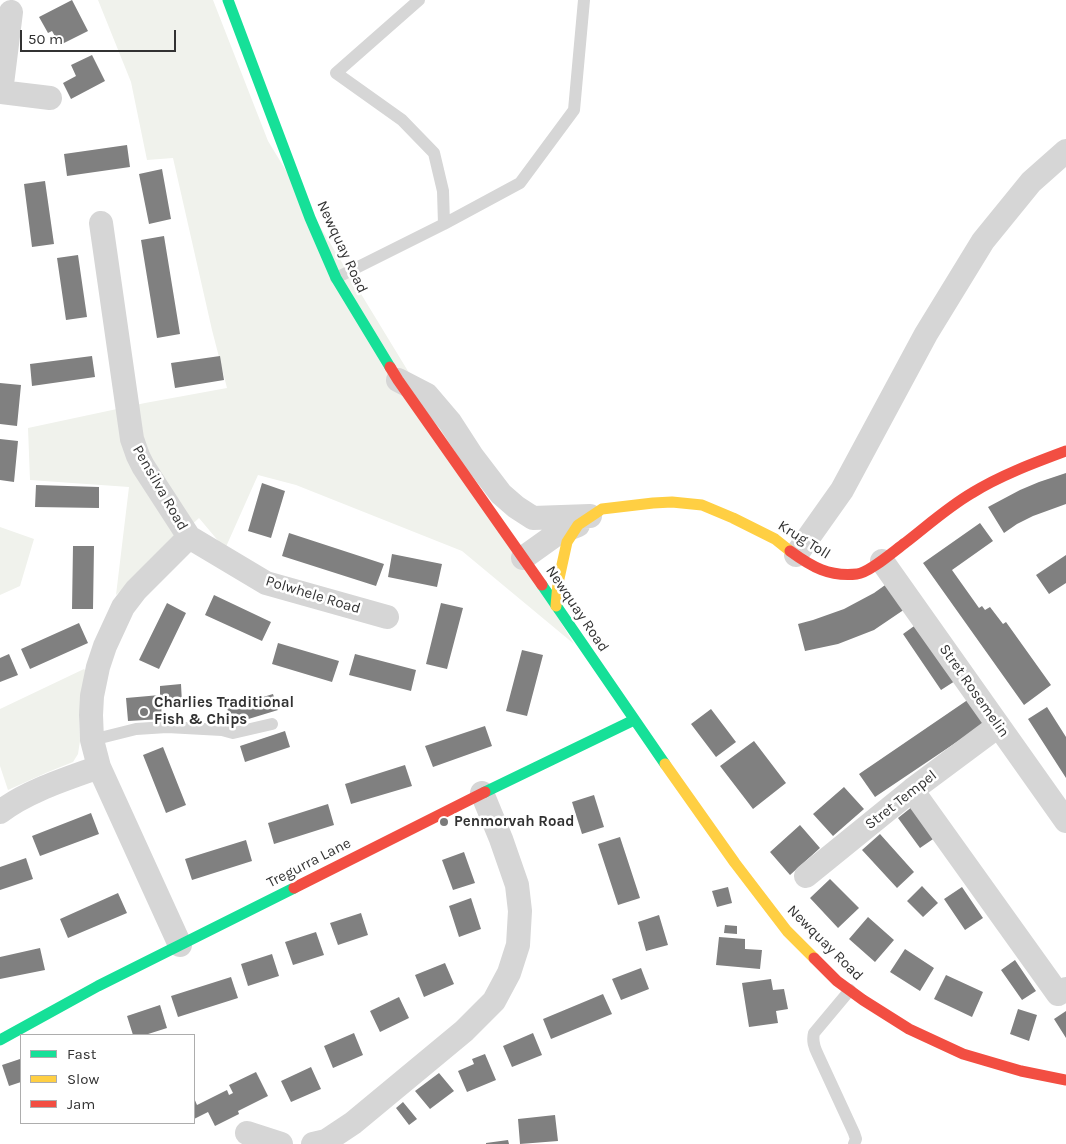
<!DOCTYPE html>
<style>
body{margin:0}
#map{position:relative;width:1066px;height:1144px;overflow:hidden;background:#fff;font-family:Karla,sans-serif}
canvas{display:block}
.legend{position:absolute;left:20px;top:1034px;width:175px;height:90px;box-sizing:border-box;background:#fff;border:1px solid #adadad;margin:0;padding:6px 9px;list-style:none;font-size:15px;color:#323232}
.legend li{display:flex;align-items:center;gap:10px;height:25px}
.legend b{width:25px;border:1px solid #adadad}
.scale{position:absolute;left:20px;top:30px;width:156px;height:22px;box-sizing:border-box;border:2px solid #323232;border-top:0;padding-left:6px;font-size:15px;line-height:18px;white-space:nowrap;color:#323232;-webkit-text-stroke:4px #fff;paint-order:stroke}
</style>
<div id="map">
<canvas width="1066" height="1144"></canvas>
<ul class="legend">
<li><b style="height:6px;background:#16e098"></b>Fast</li>
<li><b style="height:6px;background:#ffcf43"></b>Slow</li>
<li><b style="height:6px;background:#f24e42"></b>Jam</li>
</ul>
<div class="scale">50 m</div>
</div>
<script>
const g = document.querySelector('canvas').getContext('2d');
g.lineJoin = 'round';
function paint(path, color) {
  g.fillStyle = color;
  g.fill(path, 'evenodd');
}
function trace(path, color, width, dash) {
  g.strokeStyle = color;
  g.lineWidth = width;
  g.lineCap = dash ? 'butt' : 'round';
  g.setLineDash(dash || []);
  g.stroke(path);
}
function label(font, color, halo, rows, align = 'center') {
  g.font = font + ' Karla,sans-serif';
  g.lineWidth = 5;
  g.setLineDash([]);
  g.textBaseline = 'middle';
  g.strokeStyle = halo;
  g.fillStyle = color;
  for (const [text, x, y, turn = 0] of rows) {
    g.save();
    g.translate(x, y);
    g.rotate((+turn || 0) * Math.PI / 180);
    g.textAlign = isNaN(turn) ? turn : align;
    if (halo) g.strokeText(text, 0, 0);
    g.fillText(text, 0, 0);
    g.restore();
  }
}
paint(new Path2D(`
 M98,0H213L268,141L574,644L462,551L296,485L258,475L225,549L199,518L116,595L129,487L30,480L28,428L145,403L227,388L212,330L173,158L147,160L131,82Z
 M0,527L34,539L20,586L0,595Z
 M84,669L87,672L79,716L80,741L78,754L73,762L48,772L8,790L0,766V709Z`), '#f0f2ec');
paint(new Path2D(`
 M72,0L88,31L60,45L52,31L48,33L39,17Z
 M92,55L105,81L71,99L63,83L76,76L71,65Z
 M127,145L130,167L67,176L64,154Z
 M162,169L171,219L149,224L139,174Z
 M45,181L54,244L32,247L24,184Z
 M164,236L180,334L157,338L141,240Z
 M78,255L87,317L66,320L57,258Z
 M92,356L95,377L32,386L30,364Z
 M220,356L224,380L175,388L171,363Z
 M0,383L21,385L17,426L0,424Z
 M0,439L18,441L14,482L0,480Z
 M1066,473V504L1033,516L1017,524L1004,533L988,507L1020,490L1039,482Z
 M262,483L285,491L271,538L248,531Z
 M36,485L99,487V508L35,507Z
 M980,523L993,541L952,570L979,608L982,606L985,610L990,607L1003,624L1006,622L1051,685L1024,705L923,563Z
 M289,533L384,564L376,586L282,556Z
 M73,546H94L93,609H72Z
 M392,554L442,564L437,587L388,577Z
 M1066,555V583L1049,594L1036,575Z
 M888,583L905,609L874,630L838,644L805,651L798,624L813,620L844,609L874,593Z
 M214,595L271,622L262,641L205,615Z
 M167,603L186,613L159,669L139,660Z
 M441,603L463,608L447,669L426,664Z
 M79,623L88,643L30,669L21,649Z
 M917,624L955,681L941,690L903,634Z
 M278,643L339,661L332,682L272,664Z
 M522,650L543,655L527,716L506,711Z
 M9,654L18,675L0,682V658Z
 M355,654L416,670L411,691L349,675Z
 M181,684L182,703L161,704L162,719L128,721L126,698L160,695V686Z
 M273,694L278,710L232,724L227,708Z
 M969,699L985,723L875,797L859,774Z
 M1047,707L1066,737V778L1028,719Z
 M711,709L736,742L716,757L691,724Z
 M485,726L492,746L433,767L425,746Z
 M285,731L290,747L245,762L240,746Z
 M754,741L786,783L753,809L720,766Z
 M163,747L186,805L166,813L143,755Z
 M405,765L412,786L351,804L345,784Z
 M844,787L864,809L833,836L813,814Z
 M594,795L604,827L582,834L572,802Z
 M328,804L334,825L274,844L268,823Z
 M913,806L936,837L920,848L898,818Z
 M91,813L99,834L40,856L32,836Z
 M800,825L820,848L790,875L770,852Z
 M880,834L914,872L897,888L862,850Z
 M620,837L640,898L618,905L598,844Z
 M246,840L252,861L192,880L185,859Z
 M464,852L475,883L453,890L442,860Z
 M26,858L33,879L0,890V867Z
 M830,879L859,908L838,928L810,898Z
 M922,886L938,903L923,917L907,901Z
 M728,887L732,903L717,907L712,891Z
 M962,887L983,918L965,930L944,899Z
 M118,893L127,913L68,938L60,919Z
 M471,898L481,929L459,937L449,906Z
 M361,913L368,935L338,945L330,923Z
 M659,915L668,945L646,951L638,922Z
 M868,917L894,940L875,962L849,939Z
 M725,925L737,926V934L724,933Z
 M316,932L324,955L293,965L285,942Z
 M719,937L745,939V949L762,950L760,969L716,965Z
 M40,948L45,970L0,979V957Z
 M905,949L934,968L920,991L890,972Z
 M272,954L279,976L248,986L241,964Z
 M1015,960L1036,991L1022,1000L1001,970Z
 M445,963L454,984L424,997L415,975Z
 M641,968L649,989L621,1000L612,979Z
 M946,975L983,992L972,1017L934,999Z
 M231,977L238,998L178,1017L171,996Z
 M771,979L773,990L784,989L788,1009L776,1011L778,1023L749,1027L742,983Z
 M603,994L612,1014L551,1039L543,1019Z
 M399,997L409,1018L380,1032L370,1011Z
 M160,1005L167,1028L145,1035H133L127,1016Z
 M1018,1009L1037,1015L1029,1041L1010,1034Z
 M1066,1011V1038L1054,1019Z
 M354,1033L363,1055L333,1068L324,1046Z
 M533,1033L542,1055L512,1067L503,1046Z
 M485,1054L496,1080L467,1092L458,1071L474,1064L472,1059Z
 M20,1059H21V1082L9,1086L2,1065Z
 M311,1067L321,1089L291,1102L281,1081Z
 M256,1072L268,1096L238,1111L239,1114L215,1126L208,1112L194,1119V1098L197,1105L227,1090L229,1095L233,1093L229,1085Z
 M439,1073L454,1091L430,1109L415,1091Z
 M403,1102L417,1119L409,1125L396,1108Z
 M555,1115L558,1141L520,1144L518,1119Z
 M508,1140L509,1144H486V1143Z`), '#808080');
trace(new Path2D(`
 M419,0L336,73L402,120L434,153L443,191L444,224
 M336,278L444,224L520,183L574,110L584,0
 M92,740L136,729L167,727L222,730L233,733L272,724
 M850,990L814,1033C812,1041 814,1047 818,1055L854,1133L856,1139L854,1144`), '#d6d6d6', 12);
trace(new Path2D(`
 M0,92L50,98
 M1,92L11,12
 M101,223L132,439L138,456L143,466L189,537L266,583L387,617
 M398,380L427,395L450,422L472,456L501,494L516,507L533,518L590,516
 M796,555L842,490L926,334L983,241L1031,182L1066,151
 M523,558L558,533L578,525
 M882,561L1066,821
 M912,790L1058,994L1066,989
 M0,812C27,791 66,779 99,767
 M806,876L912,790L998,726
 M180,945L99,767L92,740L91,715L92,696L98,667L105,646L123,607L136,590L189,537
 M247,1133L281,1144
 M313,1144L326,1141L353,1123L464,1031L494,1001L509,973L518,945L520,911L517,885L501,839L482,793`), '#d6d6d6', 24);
trace(new Path2D(`
 M228,0L310,218L336,278L390,367
 M542,585L665,764
 M485,792L634,720
 M0,1040L98,986L294,888`), '#16e098', 11);
trace(new Path2D(`
 M556,606L558,583L567,542L578,525L602,509L653,503L672,502L702,505L733,518L775,539L790,551
 M665,764L735,863L787,931L814,958`), '#ffcf43', 11);
trace(new Path2D(`
 M390,367L398,380L542,585
 M790,551C812,567 829,577 857,574C869,573 894,551 905,543C927,526 948,507 972,493C1001,475 1034,463 1066,451
 M294,888L485,792
 M814,958L837,981L863,1000L909,1029L963,1054L1021,1071L1066,1080`), '#f24e42', 11);
for (const [x, y, r, color] of [
 [144,712,5,"#7a7a7a"],
 [444,822,5,"#7a7a7a"]
]) {
  const dot = new Path2D();
  dot.arc(x, y, r, 0, 2 * Math.PI);
  g.fillStyle = color;
  g.fill(dot);
  trace(dot, '#fff', 2);
}
label('15px', '#323232', '#fff', [
 ["Newquay Road",342,247,65],
 ["Pensilva Road",160,488,60],
 ["Krug Toll",804,540,32],
 ["Polwhele Road",313,595,17],
 ["Newquay Road",577,609,56],
 ["Stret Rosemelin",974,691,55],
 ["Stret Tempel",901,800,-38],
 ["Tregurra Lane",309,863,-27],
 ["Newquay Road",825,943,45]
]);
label('bold 15px', '#323232', '#fff', [
 ["Charlies Traditional",154,703],
 ["Fish & Chips",154,720],
 ["Penmorvah Road",454,822]
], 'left');
</script>
